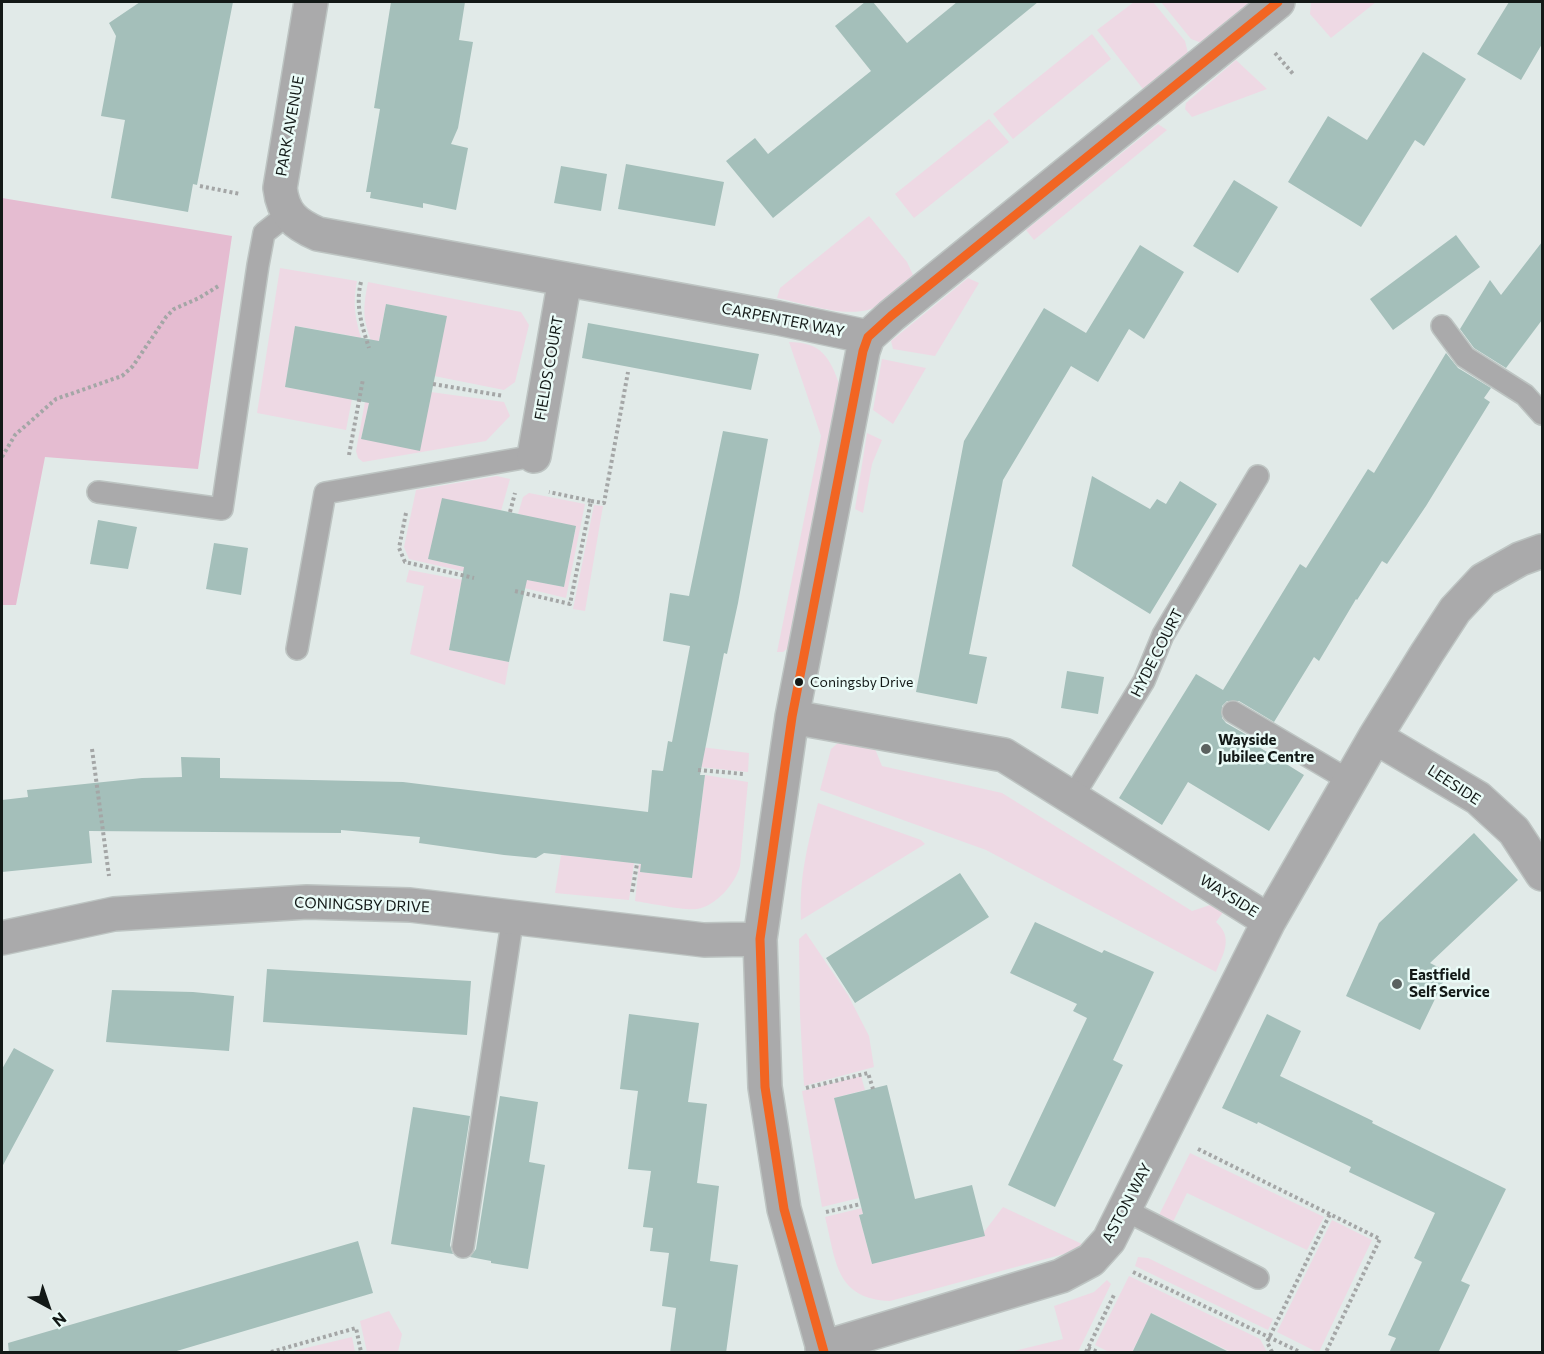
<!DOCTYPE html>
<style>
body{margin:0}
#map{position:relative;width:1544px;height:1354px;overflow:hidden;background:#e1eae8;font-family:Commissioner,sans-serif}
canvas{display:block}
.frame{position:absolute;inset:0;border:3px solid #131917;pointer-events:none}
.north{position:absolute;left:18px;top:1276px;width:60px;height:60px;-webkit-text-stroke:4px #eafbf7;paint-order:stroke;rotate:140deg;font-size:16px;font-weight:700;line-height:24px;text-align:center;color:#131917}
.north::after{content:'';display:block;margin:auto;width:21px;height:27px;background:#131917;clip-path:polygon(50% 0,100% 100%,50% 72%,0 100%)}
</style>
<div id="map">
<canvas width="1544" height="1354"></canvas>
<div class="frame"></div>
<div class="north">N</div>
</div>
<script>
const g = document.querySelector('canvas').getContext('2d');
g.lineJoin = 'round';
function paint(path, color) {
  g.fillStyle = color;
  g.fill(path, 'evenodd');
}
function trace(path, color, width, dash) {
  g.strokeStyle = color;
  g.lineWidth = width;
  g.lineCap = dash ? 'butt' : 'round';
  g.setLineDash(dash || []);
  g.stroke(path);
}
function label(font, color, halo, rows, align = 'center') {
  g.font = font + ' Commissioner,sans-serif';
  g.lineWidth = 5;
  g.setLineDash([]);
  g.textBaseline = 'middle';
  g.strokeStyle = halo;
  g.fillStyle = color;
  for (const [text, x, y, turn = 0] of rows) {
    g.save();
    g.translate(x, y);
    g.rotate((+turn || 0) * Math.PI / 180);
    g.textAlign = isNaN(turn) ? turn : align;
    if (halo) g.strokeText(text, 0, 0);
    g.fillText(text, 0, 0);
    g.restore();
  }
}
paint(new Path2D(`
 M1134,2H1153L1185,41L1188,53L1143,89L1097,30Z
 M1161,2H1252L1202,43L1191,39Z
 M1311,2H1376L1331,38L1310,14Z
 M1092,34L1111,59L1013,139L993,114Z
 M1236,60L1267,89L1192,117L1185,109L1186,103Z
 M989,119L1009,142L914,218L895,194Z
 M1158,124L1167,130L1034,240L1026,230Z
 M869,216L907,262L913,275C902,285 890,298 877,306C853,321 803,303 777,298L780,288Z
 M280,268L357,281C352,308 356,322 364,347L358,337L296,326L285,387L345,398L356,378L346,430L257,413Z
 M968,278L979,283L935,356L893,349L891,341Z
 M368,282L521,312L529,325L515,382L504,390L434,376L446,316L386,304L377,350L374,349C363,319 362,313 368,282Z
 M789,342C822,342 830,358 840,386L789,647L783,652H777L821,436Z
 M882,359L926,368L893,424L873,410Z
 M369,380L374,381L361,439L431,392L504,402L510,416L486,441L363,462L358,458L356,451Z
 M867,433L882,440L872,464L863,513L855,509Z
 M497,476L510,479L501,511L428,559L476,570L475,574L409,559L404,547L416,490Z
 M529,493L585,504L566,598L516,586L518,578L564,587L576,527L518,514L523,497Z
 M594,505L603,506L585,611L573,609Z
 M409,570L473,582L460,587L449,650L509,662L505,685L410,654L424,586L406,582Z
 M838,743L875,749L882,766L1002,793L1192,911L1213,904L1224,911L1216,922C1234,938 1223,954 1216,972L986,850L820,790L831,749Z
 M701,747L749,753L748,772L699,767Z
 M705,775L748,782L740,866C735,884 716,906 697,909C686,911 648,903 635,901L639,864H641V872L692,878Z
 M818,803L921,840L925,844L801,920C799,876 808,844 818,803Z
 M561,855L634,863L629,900L555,893Z
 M806,933L848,995L869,1036L874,1067L804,1086L800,1015L799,939Z
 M861,1076L865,1090L834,1098L859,1198L822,1207L802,1091Z
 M1190,1153L1324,1217L1307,1250L1187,1193L1171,1226L1164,1222L1159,1215Z
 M1003,1207L1082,1244L1075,1251L890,1301C835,1299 836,1260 825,1217L862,1208L863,1214L859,1215L872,1264L984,1236V1232Z
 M1332,1220L1372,1240L1319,1352H1317L1277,1332Z
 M1138,1257L1148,1258L1273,1319L1268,1330L1135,1266Z
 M1129,1276L1260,1339L1267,1352H1231L1152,1313L1132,1352H1109L1095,1345Z
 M1107,1280L1111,1284L1078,1352H1010L1063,1339L1054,1306L1094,1292Z
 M389,1311L402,1334L398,1352H367L360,1321Z
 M352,1337L355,1352H289Z`), '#eed9e4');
paint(new Path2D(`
 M2,198L232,236L198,469L45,457L16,605H2Z`), '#e5bcd1');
paint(new Path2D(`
 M140,2H233L197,185L193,184L188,212L111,198L125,120L101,116L116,36L109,23Z
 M391,2H465L459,40L473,42L458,128L451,144L468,148L456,210L423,203V208L370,198L371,192H366L380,109L374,108Z
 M865,2H873L907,43L957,2H1038L773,218L726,161L755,138L768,154L871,71L835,26Z
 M1509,2H1542V44L1521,80L1477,54Z
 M1423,52L1466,79L1424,146L1415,140L1361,227L1288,182L1328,116L1367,140Z
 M626,164L724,182L715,226L618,209Z
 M561,166L607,174L601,211L554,203Z
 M1234,180L1278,207L1238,273L1193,246Z
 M1456,235L1480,267L1393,330L1370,299Z
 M1542,242V320L1506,368L1474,348L1460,329L1490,280L1501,295Z
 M1140,245L1184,272L1144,339L1129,329L1098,382L1071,366L1003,480L969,654L987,657L977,704L916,692L964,441L1044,308L1086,333Z
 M386,304L447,316L420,451L361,439L369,403L285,387L295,326L379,341Z
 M588,323L759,354L751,390L582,358Z
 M1446,353L1458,368L1491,388L1484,398L1490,402L1426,506L1387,564L1382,561L1357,600L1356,599L1319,661L1314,657L1274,722L1239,701H1227L1222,706V718L1226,723L1261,743L1259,747L1304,775L1269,831L1188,782L1162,825L1119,798L1196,674L1223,690L1300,564L1306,568L1368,469L1374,473Z
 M723,431L768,439L738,603L727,654L724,653L700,775H705L692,878L640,872L641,864L544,853L536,858L504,855L419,843L420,837L341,830V833L89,831L92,863L2,872V800L28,797L27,790L142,778L182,777L181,757L220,758V778L403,782L648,812L652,770L663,771L668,741L672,742L690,646L663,641L670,593L689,596Z
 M1092,476L1150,509L1157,499L1166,504L1180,481L1217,504L1150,614L1072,566Z
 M442,498L576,526L564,587L527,580L509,662L449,650L464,567L428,559Z
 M98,520L137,527L128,569L90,564Z
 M214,543L248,548L241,595L206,589Z
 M1067,671L1104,677L1098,714L1061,708Z
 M1474,833L1518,880L1430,963L1448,972L1420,1030L1346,996L1379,923Z
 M960,873L989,917L855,1003L826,958Z
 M1035,922L1102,953L1104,950L1154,972L1113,1060L1123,1065L1055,1207L1008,1185L1087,1018L1073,1011L1077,1004L1010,973Z
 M267,969L471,981L467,1035L263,1022Z
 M112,990L193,992L234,996L229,1051L106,1042Z
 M629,1014L699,1023L688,1102L707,1104L697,1183L719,1186L710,1261L738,1265L726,1353H670L676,1308L662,1306L669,1253L650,1251L653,1228L643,1227L651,1171L628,1169L638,1091L620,1089Z
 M1267,1014L1301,1031L1280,1076L1373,1121L1372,1123L1506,1189L1461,1281L1470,1285L1438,1353H1389L1396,1338L1388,1335L1422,1262L1414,1258L1435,1213L1349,1172L1351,1167L1258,1122L1257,1124L1222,1108Z
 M14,1048L54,1070L2,1167V1069Z
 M887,1085L915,1199L972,1185L985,1236L872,1264L859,1215L863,1214L834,1098Z
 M500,1096L538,1102L529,1162L545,1165L528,1269L491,1263V1261L470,1257L476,1249Z
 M413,1107L470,1116L450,1245L453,1254L391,1244Z
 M358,1241L373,1293L170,1353H9L8,1343Z
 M1151,1313L1231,1353H1132Z`), '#a4bfba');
const lane = new Path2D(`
 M1442,326L1465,357L1525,395L1542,414
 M98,492L222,509L258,265L264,233L288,214
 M297,649L325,493L534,456
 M1233,712L1350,781
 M1072,798L1144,681L1163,635L1258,476
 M1125,1210L1258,1278
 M463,1247L513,916`);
const street = new Path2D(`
 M311,2L280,188C283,214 295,224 318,234L778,318L868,337
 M534,456L565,279
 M792,717L1004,755L1269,921
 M1375,737L1478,798L1514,831L1542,874
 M2,938L114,914L307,902L410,905L704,940L760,939
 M822,1348L1061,1276L1091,1260L1109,1240L1269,921L1375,737L1427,653L1455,610L1483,580L1520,559L1542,551
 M824,1352L784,1209L765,1087L760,939L792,717L863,351L868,337L891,316L1278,2`);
trace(lane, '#bdc4c2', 24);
trace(street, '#bdc4c2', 36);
trace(new Path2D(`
 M1275,53L1294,75
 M200,186L240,194
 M361,282C355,305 362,326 369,348
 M433,384L504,396
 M349,455L363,379
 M2,457L15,435L56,399L122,376L133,366L166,317L174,309L199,298L220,285
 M591,501L604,503L628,372
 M510,512L515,493
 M406,513L399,548L405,562L474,578
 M515,591L570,604L591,501L549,492
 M92,749L109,876
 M698,770L744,774
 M632,892L637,864
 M806,1088L868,1073L873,1089
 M1198,1149L1380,1239L1326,1352
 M826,1212L861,1204
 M1133,1272L1300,1352
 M1088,1348L1098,1352
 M271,1352L356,1328L361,1352
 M1086,1352L1115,1293
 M1272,1352L1267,1342L1330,1214`), '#a4a6a6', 4, [3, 3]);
trace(lane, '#aaaaab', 21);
trace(street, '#aaaaab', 33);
trace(new Path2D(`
 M824,1352L784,1209L765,1087L760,939L792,717L863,351L868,337L891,316L1278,2`), '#f26522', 9);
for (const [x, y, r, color] of [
 [799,682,5,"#131917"],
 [1206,749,6,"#5b6260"],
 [1397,984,6,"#5b6260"]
]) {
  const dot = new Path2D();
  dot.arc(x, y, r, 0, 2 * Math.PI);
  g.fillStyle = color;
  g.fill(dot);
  trace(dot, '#eafbf7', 2);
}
label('14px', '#131917', '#eafbf7', [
 ["Coningsby Drive",810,682]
], 'left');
label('15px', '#131917', '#eafbf7', [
 ["PARK AVENUE",290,126,-80],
 ["CARPENTER WAY",783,320,11],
 ["FIELDS COURT",549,368,-80],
 ["HYDE COURT",1157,653,-63],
 ["LEESIDE",1454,785,33],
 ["WAYSIDE",1229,896,32],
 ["CONINGSBY DRIVE",362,905,2],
 ["ASTON WAY",1127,1203,-62]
]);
label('bold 15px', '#131917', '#eafbf7', [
 ["Wayside",1218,740],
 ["Jubilee Centre",1218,757],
 ["Eastfield",1409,975],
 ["Self Service",1409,992]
], 'left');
</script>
